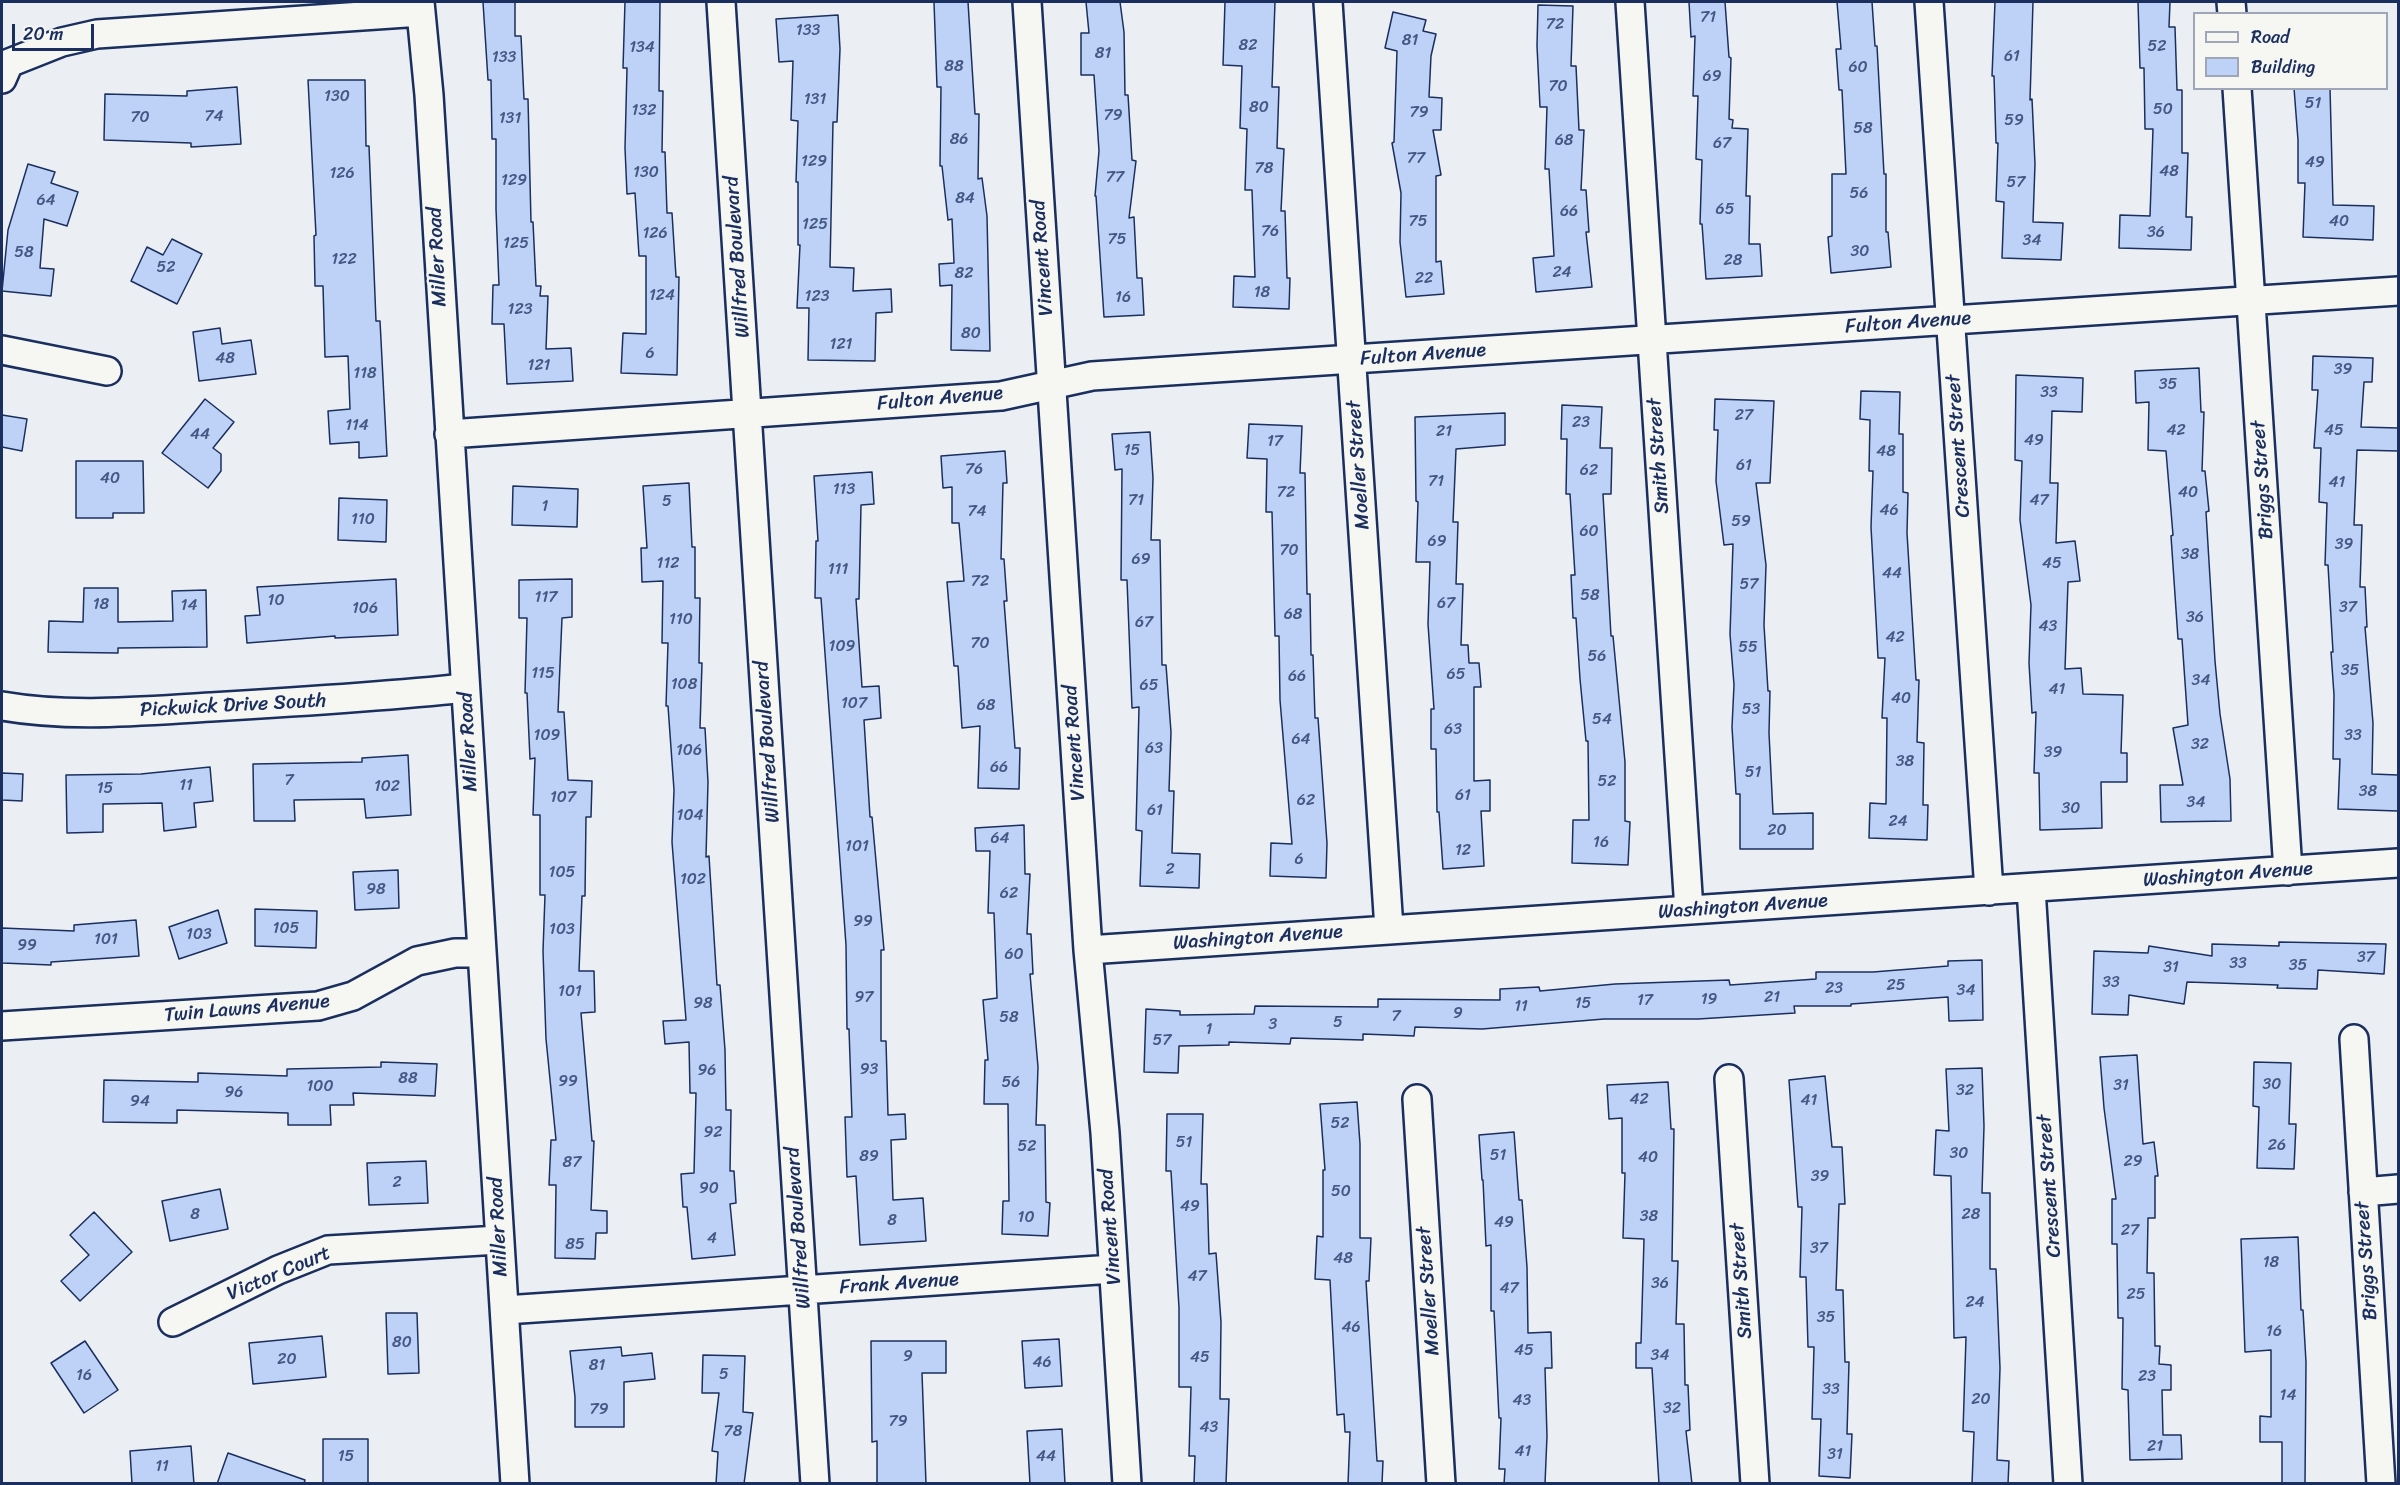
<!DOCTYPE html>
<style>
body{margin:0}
#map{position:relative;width:2400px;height:1485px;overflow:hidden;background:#ebeff3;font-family:Sriracha,sans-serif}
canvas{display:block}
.frame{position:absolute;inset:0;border:3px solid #1b2f5e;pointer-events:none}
.legend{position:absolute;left:2193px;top:12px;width:195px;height:78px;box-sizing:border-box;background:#f6f6f2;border:2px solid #9ea6b7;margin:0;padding:8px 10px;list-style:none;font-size:18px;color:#1b2f5e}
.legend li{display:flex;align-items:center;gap:12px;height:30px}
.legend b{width:30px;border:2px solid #9ea6b7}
.scale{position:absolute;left:12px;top:24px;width:82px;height:27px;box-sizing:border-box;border:3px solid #1b2f5e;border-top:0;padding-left:8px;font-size:18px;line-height:21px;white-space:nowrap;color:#1b2f5e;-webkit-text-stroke:4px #f6f6f2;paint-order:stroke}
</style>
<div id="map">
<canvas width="2400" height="1485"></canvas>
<div class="frame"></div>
<ul class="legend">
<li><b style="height:8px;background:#f6f6f2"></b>Road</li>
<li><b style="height:16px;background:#bed2f7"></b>Building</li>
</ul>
<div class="scale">20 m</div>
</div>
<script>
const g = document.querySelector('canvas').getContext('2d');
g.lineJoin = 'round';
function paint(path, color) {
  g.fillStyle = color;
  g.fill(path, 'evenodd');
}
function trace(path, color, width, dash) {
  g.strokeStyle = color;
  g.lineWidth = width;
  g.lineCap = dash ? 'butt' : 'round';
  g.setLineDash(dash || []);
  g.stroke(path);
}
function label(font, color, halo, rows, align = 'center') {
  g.font = font + ' Sriracha,sans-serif';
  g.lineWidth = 4.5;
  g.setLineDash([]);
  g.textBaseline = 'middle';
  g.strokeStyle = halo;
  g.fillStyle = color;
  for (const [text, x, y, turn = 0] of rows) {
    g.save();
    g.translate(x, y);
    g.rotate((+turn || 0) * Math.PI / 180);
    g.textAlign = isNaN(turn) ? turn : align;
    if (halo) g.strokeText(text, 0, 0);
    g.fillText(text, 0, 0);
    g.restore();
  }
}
const building = new Path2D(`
 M483,2H515V36H521L524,99H528L531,222H533L536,286H541L540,296H548L546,349L571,348L573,381L507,384L504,324H492L493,285H499L496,209V139H492L491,80H488Z
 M625,2H660L659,91H663L662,152H665L667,213H672L676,277H679L677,375L621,373L623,333L646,334V256H639L635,193L627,194L625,148L627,68H623Z
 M934,2H968L975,114H979L978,179L982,178L987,216L990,351L951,350L952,285L940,286L939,264L954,263L952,219L948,220L942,166H940L941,87H937Z
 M1086,2H1120L1124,32L1125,95H1128L1132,160L1136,161L1129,218L1134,217L1137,278H1142L1144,315L1104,317L1096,196H1095L1099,151L1094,75H1081V33H1089Z
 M1225,2H1275L1272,87H1279L1277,148L1284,149L1281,211H1285L1287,278H1290L1289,309L1233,307L1234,276L1255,277L1252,190H1245L1247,129L1240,128L1242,66L1223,65Z
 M1689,2H1725L1729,57L1731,58L1729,119L1733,120L1732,128L1748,129L1746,196H1750L1749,244H1760L1762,276L1706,279L1702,224H1700L1702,160L1696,159L1698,96H1693L1695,36L1691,37Z
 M1837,2H1872L1875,46H1877L1884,174H1886V232H1888L1891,267L1831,273L1828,237L1832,236V174H1846L1842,90H1839L1836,49H1841Z
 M1995,2H2033L2030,100L2032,99L2035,164L2033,222L2063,223L2061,260L2002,258L2004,202L1996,201L1998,143H1996L1994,76H1992Z
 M2138,2H2170L2169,27H2175L2177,90H2182V153H2188L2186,217H2192L2191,250L2119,248L2120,215L2150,216L2153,129H2145L2144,68H2140Z
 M1538,5L1573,6L1571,66H1576L1579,130H1584L1581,190H1586L1589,232H1586L1592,287L1536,292L1533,258L1554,256L1549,169H1545L1547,107H1540L1537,46Z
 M1393,12L1426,20L1423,31L1436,34L1431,56L1429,97L1442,98L1441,130H1433L1441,175L1436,176V262L1441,261L1444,294L1406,297L1400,242L1401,193L1392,143L1394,142L1397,51L1385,48Z
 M838,15L840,49L837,122H833L830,267L854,268L853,291L891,289L892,312L876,313L875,361L808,360L809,308H797L800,245H798V182H796L798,121L791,120L793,61L779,62L776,19Z
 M308,80H365L366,146H369L376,321H380L387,456L359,458V442L330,444L328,411L350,409L348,356L325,357L323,286H315L314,236L316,235Z
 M237,87L241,144L191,147V143L104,140L105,94L187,96V91Z
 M2294,88H2330L2333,205L2374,206L2373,240L2303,237L2305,183H2298V140Z
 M28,164L55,172L51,183L78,192L67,226L44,219L40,268L54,269L51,296L2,291L8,230Z
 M172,239L202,254L177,304L131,281L147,247L163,255Z
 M220,328L222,344L251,340L256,374L199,381L193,332Z
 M2313,356L2373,358L2372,382H2364L2361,427L2398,428V451L2357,450L2354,525H2362L2360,587H2365L2367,627H2365L2373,723L2372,774L2398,775V811L2338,809L2340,759H2333L2334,695L2331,652H2333L2328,565H2325L2327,503L2319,502L2321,448H2314L2318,390H2312Z
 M2199,368L2201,412H2204L2202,471H2205L2209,511L2206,512L2215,661L2220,714L2230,779L2231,821L2161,822L2160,785H2183L2173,728L2188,725L2182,639H2178L2171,536L2173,535L2166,451L2148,450L2149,402L2136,403L2135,371Z
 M2016,375L2083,378L2082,412L2052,411L2050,483H2058L2056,543L2075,541L2080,581L2068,582L2065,669L2081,668L2083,694L2123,695L2121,753H2127V782H2101L2102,828L2040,830L2039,773H2034L2036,712L2032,713L2029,663L2031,605L2020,520L2022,461L2015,460Z
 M1861,391L1900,392L1899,434H1903V492L1908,493L1907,533L1916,680H1919L1917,742L1924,743L1923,805H1928L1927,840L1869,838L1870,803L1886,804L1887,718H1882L1885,658H1878L1876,619L1871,527L1873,471H1869L1870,420L1860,419Z
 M205,399L234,422L213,448L221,454V471L208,488L162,453Z
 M1715,399L1774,401L1770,483H1756L1766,565L1764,625L1768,691H1770L1769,733L1773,814L1813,813V849H1740V794H1736L1732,727L1734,685L1730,634L1733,544L1724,545L1716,481L1718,430H1714Z
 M1562,405L1602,407L1600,448H1612L1611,494H1603L1611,636H1613L1625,762V821L1630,822L1628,865L1572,863L1573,820H1589L1588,741H1586L1580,679L1576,618H1573L1571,575H1575L1570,494H1566L1567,439H1561Z
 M1505,413V445L1456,449L1453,522H1458L1456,584H1463L1461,645H1468L1469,663H1479L1481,687H1474V781L1490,780V811H1481L1484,866L1443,869L1439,812H1437L1436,749H1431V709H1434L1428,624L1430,562H1416L1418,502L1416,501L1415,417Z
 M2,415L27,419L22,451L2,447Z
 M1249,424L1302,426L1300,473H1305L1307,594H1310L1311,655H1313L1315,718H1318L1327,843L1326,878L1270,876L1271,843L1292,844L1280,700L1279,636H1275L1272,512H1266L1267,459L1247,458Z
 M1150,432L1153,478L1151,540H1160L1162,665H1166L1171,732L1169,791H1174L1172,853L1200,854L1199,888L1140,886L1142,831L1136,830L1139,707L1132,708L1127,580H1121L1122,469L1115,470L1112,434Z
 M1005,451L1007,483H1003L1001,559H1004L1007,601H1004L1015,748H1020L1019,789L978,788L980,726L962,728L958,666H954L947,582L964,581L959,523H952V487L943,488L941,456Z
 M76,461H143L144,513H113V518H76Z
 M872,472L874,504L861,505L859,599H856L862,687L879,686L881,718L864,720L870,817H872L884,950H881V1041H886L888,1115L905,1114L906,1139L891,1140L893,1200L923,1198L926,1241L860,1245L856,1176L847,1177L845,1117H852L849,1029H847L846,945L821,598H815L816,541H818L814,476Z
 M689,483L692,547H695V598H700L699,663H702L700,728H705L708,782L706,857L709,856L717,985H720L725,1050L726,1110H731L730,1171H734L736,1203L730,1204L735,1255L692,1259L687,1207H683L681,1174L694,1173L696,1093H690L689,1042L665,1044L663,1021L686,1020L672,842L674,790L668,706H666L668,643H662L663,581L642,582L641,548H647L643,486Z
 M513,486L578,489L577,527L512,525Z
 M339,498L387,500L386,542L338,540Z
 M396,579L398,635L335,638V636L247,643L245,616L260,615L257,587Z
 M572,579V617L562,618L558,712H564L568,780L592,781L591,817H586L585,896H582L579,971H594L595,1012L581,1013L592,1141H594L591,1210L607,1211V1233H596L595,1259L555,1258L556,1185H549L551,1140H556L546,1039L543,951L545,895H540V815H533L535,758L530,759L527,693H525L527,618H519V580Z
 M84,588H118V622L173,621L172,591L206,590L207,647L118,648V653L48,652L49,621L83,622Z
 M408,755L411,815L366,818L364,799L294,800L295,821H254L253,764L362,762V758Z
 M210,767L213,801L194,803L196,827L164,831L162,803L103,804V832L67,833L66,775L141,774Z
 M2,773L23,774L22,801L2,800Z
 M1024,825L1025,874H1030L1027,934H1031L1033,974H1030L1038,1067L1036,1125H1045L1046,1202L1050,1203L1048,1236L1002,1234L1003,1201H1009L1008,1104H984L985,1060H988L983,1000L997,998L994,913H988L990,851H976L975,828Z
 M398,870L399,908L355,910L353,872Z
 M255,909L317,911L316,948L255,946Z
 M218,910L227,943L179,959L169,927Z
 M136,920L139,956L51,962V965L2,963V928L74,931V925Z
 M2279,942L2386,944L2384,974L2318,970L2317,989L2277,988L2278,985L2187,982L2184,1004L2129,995L2128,1015L2092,1014L2094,951L2148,953L2149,946L2212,956V944L2279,946Z
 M1982,960L1983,1020L1949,1021L1948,997L1851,1004V1006H1794L1795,1013L1698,1019H1604L1482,1029L1415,1027L1414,1036L1363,1034V1040L1291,1038L1290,1044L1229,1042V1045L1179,1046L1178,1073L1144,1072L1146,1009L1180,1011V1015L1254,1014L1255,1006L1378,1007V999L1500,1000V989L1539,987L1540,991L1615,984L1729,980L1730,985L1816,979V972H1873L1948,966V961Z
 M2137,1055L2143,1144L2154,1142L2158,1176H2155V1218H2148L2147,1273H2154L2155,1346H2160L2159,1364L2171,1365V1390H2162L2163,1435H2181L2182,1459L2130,1460L2128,1390L2122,1389L2123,1318H2118L2117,1244H2112V1199H2116L2104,1108L2100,1057Z
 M381,1062L437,1064L435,1096L353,1093L354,1105H330L331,1125H288V1113L177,1110V1123L103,1122L104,1080L198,1082V1073L287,1076V1069L381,1067Z
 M2254,1062L2291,1063L2289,1124H2296L2294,1169L2257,1168L2259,1107L2253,1106Z
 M1982,1068L1984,1126L1982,1193H1990V1269H1996L2000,1368L1997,1460L2009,1461L2008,1484H1972L1974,1432L1963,1431L1966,1337L1954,1338L1951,1176L1934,1175L1936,1130L1949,1131L1946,1069Z
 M1825,1076L1832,1147H1842L1845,1204H1839L1836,1290H1843L1845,1362H1849L1847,1434H1852L1850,1478L1819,1476L1821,1419H1812L1814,1347H1808L1806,1277H1800L1802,1207H1798L1789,1080Z
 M1668,1082L1671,1129H1674L1672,1261H1678L1676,1324H1684L1685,1385H1688L1690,1430L1686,1431L1692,1484H1659L1652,1368H1636V1343H1641L1644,1239L1623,1238L1625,1173H1622V1118L1609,1119L1607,1085Z
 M1357,1102L1360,1144V1238H1371L1369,1281H1366L1377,1461H1383L1382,1484H1348L1350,1432H1345L1344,1414L1337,1415L1330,1280L1315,1279L1317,1236L1323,1237V1170H1325L1320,1104Z
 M1167,1114H1203L1201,1184H1207L1209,1254L1216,1253L1221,1322L1220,1399H1229L1226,1484H1194L1195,1456H1189L1191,1387H1179V1308L1171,1171H1166Z
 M1514,1132L1519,1200H1522L1527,1267L1528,1333L1551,1332L1552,1368H1545L1547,1436L1545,1484H1504L1505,1469H1499L1501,1418H1499L1494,1311H1491V1245L1486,1246L1483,1180H1482L1479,1135Z
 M426,1161L428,1203L369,1205L367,1163Z
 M220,1189L228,1229L170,1241L162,1201Z
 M94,1212L132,1252L80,1301L61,1281L89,1255L70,1235Z
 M2298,1237L2301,1310H2303L2306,1362L2305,1484H2282V1442H2260V1416L2271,1417V1350L2245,1352L2241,1239Z
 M386,1313H417L419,1373L388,1374Z
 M322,1336L326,1377L253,1384L249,1343Z
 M1059,1339L1062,1386L1025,1388L1022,1341Z
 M85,1341L118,1390L84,1413L51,1363Z
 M871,1341H946V1373H922L926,1484H877V1441L872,1442Z
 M621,1347L622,1356L652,1353L655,1379L624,1382V1427H575V1397L570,1351Z
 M703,1355L745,1356L743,1412L753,1413L744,1484H716L718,1452L712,1451L719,1393H702Z
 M1062,1429L1065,1484H1030L1027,1431Z
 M323,1439H368V1484H323Z
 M191,1446L194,1484H132L130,1451Z
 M228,1453L305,1480L304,1484H217Z`);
paint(building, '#bed2f7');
trace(building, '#1b2f5e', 1.5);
const minor = new Path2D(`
 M420,2L429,95L515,1484
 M721,2L815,1484
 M1027,2L1088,950L1105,1133L1127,1484
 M1328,2L1389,929
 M1630,2L1689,910
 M1929,2L1989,891
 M2231,2L2232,14
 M2,79L9,63L62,42L97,34L421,12
 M2237,88L2288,871
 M2,350L107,371
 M449,434L1001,396L1092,376L2398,291
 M2,706C71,718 141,711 211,707C296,702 381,697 465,688
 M2031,888L2068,1484
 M1088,950L2398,863
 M2,1026L318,1006L353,996L417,961L455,953H481
 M2354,1039L2381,1484
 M1729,1079L1755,1484
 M1417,1099L1441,1484
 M2363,1192L2398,1189
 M505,1310L1113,1269
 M173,1322L278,1270L328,1250L499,1240`);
trace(minor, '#1b2f5e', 32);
trace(minor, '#f6f6f2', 27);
label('16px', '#445884', null, [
 ["71",1708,18],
 ["72",1555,25],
 ["133",808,31],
 ["81",1410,41],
 ["82",1248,46],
 ["52",2157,47],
 ["134",642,48],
 ["81",1103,54],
 ["61",2012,57],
 ["133",504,58],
 ["88",954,67],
 ["60",1858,68],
 ["69",1712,77],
 ["70",1558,87],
 ["130",337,97],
 ["131",815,100],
 ["51",2313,104],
 ["80",1259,108],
 ["50",2163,110],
 ["132",644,111],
 ["79",1419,113],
 ["79",1113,116],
 ["74",214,117],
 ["70",140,118],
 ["131",510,119],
 ["59",2014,121],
 ["58",1863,129],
 ["86",959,140],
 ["68",1564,141],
 ["67",1722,144],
 ["77",1416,159],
 ["129",814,162],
 ["49",2315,163],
 ["78",1264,169],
 ["48",2169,172],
 ["130",646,173],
 ["126",342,174],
 ["77",1115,178],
 ["129",514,181],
 ["57",2016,183],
 ["56",1859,194],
 ["84",965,199],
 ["64",46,201],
 ["65",1725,210],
 ["66",1569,212],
 ["75",1418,222],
 ["40",2339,222],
 ["125",815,225],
 ["76",1270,232],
 ["36",2156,233],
 ["126",655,234],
 ["75",1117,240],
 ["34",2032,241],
 ["125",516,244],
 ["30",1860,252],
 ["58",24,253],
 ["122",344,260],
 ["28",1733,261],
 ["52",166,268],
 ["24",1562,273],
 ["82",964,274],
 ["22",1424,279],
 ["18",1262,293],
 ["124",662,296],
 ["123",817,297],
 ["16",1123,298],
 ["123",520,310],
 ["80",971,334],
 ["121",841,345],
 ["6",650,354],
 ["48",225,359],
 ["121",539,366],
 ["39",2343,370],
 ["118",365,374],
 ["35",2168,385],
 ["33",2049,393],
 ["27",1744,416],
 ["23",1581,423],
 ["114",357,426],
 ["42",2176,431],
 ["45",2334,431],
 ["21",1444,432],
 ["44",200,435],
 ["49",2034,441],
 ["17",1275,442],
 ["15",1132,451],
 ["48",1886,452],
 ["61",1744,466],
 ["76",974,470],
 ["62",1589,471],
 ["40",110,479],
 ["71",1436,482],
 ["41",2337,483],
 ["113",844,490],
 ["72",1286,493],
 ["40",2188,493],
 ["71",1136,501],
 ["47",2039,501],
 ["5",667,502],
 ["1",545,507],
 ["46",1889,511],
 ["74",977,512],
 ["110",363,520],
 ["59",1741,522],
 ["60",1589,532],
 ["69",1437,542],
 ["39",2344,545],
 ["70",1289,551],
 ["38",2190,555],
 ["69",1141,560],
 ["112",668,564],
 ["45",2052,564],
 ["111",838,570],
 ["44",1892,574],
 ["72",980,582],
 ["57",1749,585],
 ["58",1590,596],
 ["117",546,598],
 ["10",276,601],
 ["67",1446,604],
 ["18",101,605],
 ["14",189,606],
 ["37",2348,608],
 ["106",365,609],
 ["68",1293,615],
 ["36",2195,618],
 ["110",681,620],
 ["67",1144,623],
 ["43",2048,627],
 ["42",1895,638],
 ["70",980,644],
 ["109",842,647],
 ["55",1748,648],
 ["56",1597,657],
 ["35",2350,671],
 ["115",543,674],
 ["65",1456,675],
 ["66",1297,677],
 ["34",2201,681],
 ["108",684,685],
 ["65",1149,686],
 ["41",2057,690],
 ["40",1901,699],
 ["107",854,704],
 ["68",986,706],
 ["53",1751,710],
 ["54",1602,720],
 ["63",1453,730],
 ["109",547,736],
 ["33",2353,736],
 ["64",1301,740],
 ["32",2200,745],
 ["63",1154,749],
 ["106",689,751],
 ["39",2053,753],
 ["38",1905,762],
 ["66",999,768],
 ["51",1753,773],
 ["7",289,781],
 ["52",1607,782],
 ["11",186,786],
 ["102",387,787],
 ["15",105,789],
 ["38",2368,792],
 ["61",1463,796],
 ["107",563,798],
 ["62",1306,801],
 ["34",2196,803],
 ["30",2071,809],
 ["61",1155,811],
 ["104",690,816],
 ["24",1898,822],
 ["20",1777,831],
 ["64",1000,839],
 ["16",1601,843],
 ["101",857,847],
 ["12",1463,851],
 ["6",1299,860],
 ["2",1170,870],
 ["105",562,873],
 ["102",693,880],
 ["98",376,890],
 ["62",1009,894],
 ["99",863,922],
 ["105",286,929],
 ["103",562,930],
 ["103",199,935],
 ["101",106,940],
 ["99",27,946],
 ["60",1014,955],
 ["37",2366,958],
 ["33",2238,964],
 ["35",2298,966],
 ["31",2171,968],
 ["33",2111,983],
 ["25",1896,986],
 ["23",1834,989],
 ["34",1966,991],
 ["101",570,992],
 ["97",864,998],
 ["21",1772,998],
 ["19",1709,1000],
 ["17",1645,1001],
 ["98",703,1004],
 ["15",1583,1004],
 ["11",1521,1007],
 ["9",1458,1014],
 ["7",1396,1017],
 ["58",1009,1018],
 ["5",1338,1023],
 ["3",1273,1025],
 ["1",1209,1030],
 ["57",1162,1041],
 ["93",869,1070],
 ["96",707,1071],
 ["88",408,1079],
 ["99",568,1082],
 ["56",1011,1083],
 ["30",2272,1085],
 ["31",2121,1086],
 ["100",320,1087],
 ["32",1965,1091],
 ["96",234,1093],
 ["42",1639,1100],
 ["41",1809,1101],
 ["94",140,1102],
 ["52",1340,1124],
 ["92",713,1133],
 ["51",1184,1143],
 ["26",2277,1146],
 ["52",1027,1147],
 ["30",1959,1154],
 ["51",1498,1156],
 ["89",869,1157],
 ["40",1648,1158],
 ["29",2133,1162],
 ["87",572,1163],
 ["39",1820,1177],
 ["2",397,1183],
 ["90",709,1189],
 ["50",1341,1192],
 ["49",1190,1207],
 ["8",195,1215],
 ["28",1971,1215],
 ["38",1649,1217],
 ["10",1026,1218],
 ["8",892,1221],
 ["49",1504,1223],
 ["27",2130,1231],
 ["4",712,1239],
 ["85",575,1245],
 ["37",1819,1249],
 ["48",1343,1259],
 ["18",2271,1263],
 ["47",1197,1277],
 ["36",1660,1284],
 ["47",1509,1289],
 ["25",2136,1295],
 ["24",1975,1303],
 ["35",1826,1318],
 ["46",1351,1328],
 ["16",2274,1332],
 ["80",402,1343],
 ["45",1524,1351],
 ["34",1660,1356],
 ["9",908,1357],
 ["45",1200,1358],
 ["20",287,1360],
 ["46",1042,1363],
 ["81",597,1366],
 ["5",724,1375],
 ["16",84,1376],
 ["23",2147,1377],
 ["33",1831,1390],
 ["14",2288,1396],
 ["20",1981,1400],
 ["43",1522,1401],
 ["32",1672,1409],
 ["79",599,1410],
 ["79",898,1422],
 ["43",1209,1428],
 ["78",733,1432],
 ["21",2155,1447],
 ["41",1523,1452],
 ["31",1835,1455],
 ["15",346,1457],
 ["44",1046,1457],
 ["11",162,1467]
]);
label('20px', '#1b2f5e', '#f6f6f2', [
 ["Miller Road",438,257,-93],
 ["Willfred Boulevard",738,257,-94],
 ["Vincent Road",1043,258,-94],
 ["Fulton Avenue",1908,323,-4],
 ["Fulton Avenue",1423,355,-4],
 ["Fulton Avenue",940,399,-5],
 ["Crescent Street",1959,446,-94],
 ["Smith Street",1659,456,-94],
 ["Moeller Street",1359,465,-94],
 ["Briggs Street",2263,480,-94],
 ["Pickwick Drive South",233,706,-3],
 ["Miller Road",469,742,-93],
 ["Willfred Boulevard",768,742,-94],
 ["Vincent Road",1075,743,-94],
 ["Washington Avenue",2228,875,-4],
 ["Washington Avenue",1743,907,-4],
 ["Washington Avenue",1258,938,-4],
 ["Twin Lawns Avenue",247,1009,-5],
 ["Crescent Street",2050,1186,-94],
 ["Miller Road",499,1227,-93],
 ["Vincent Road",1111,1227,-94],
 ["Willfred Boulevard",799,1228,-94],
 ["Briggs Street",2367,1261,-94],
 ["Victor Court",279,1274,-23],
 ["Smith Street",1742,1281,-94],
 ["Frank Avenue",899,1284,-4],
 ["Moeller Street",1429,1291,-94]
]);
</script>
